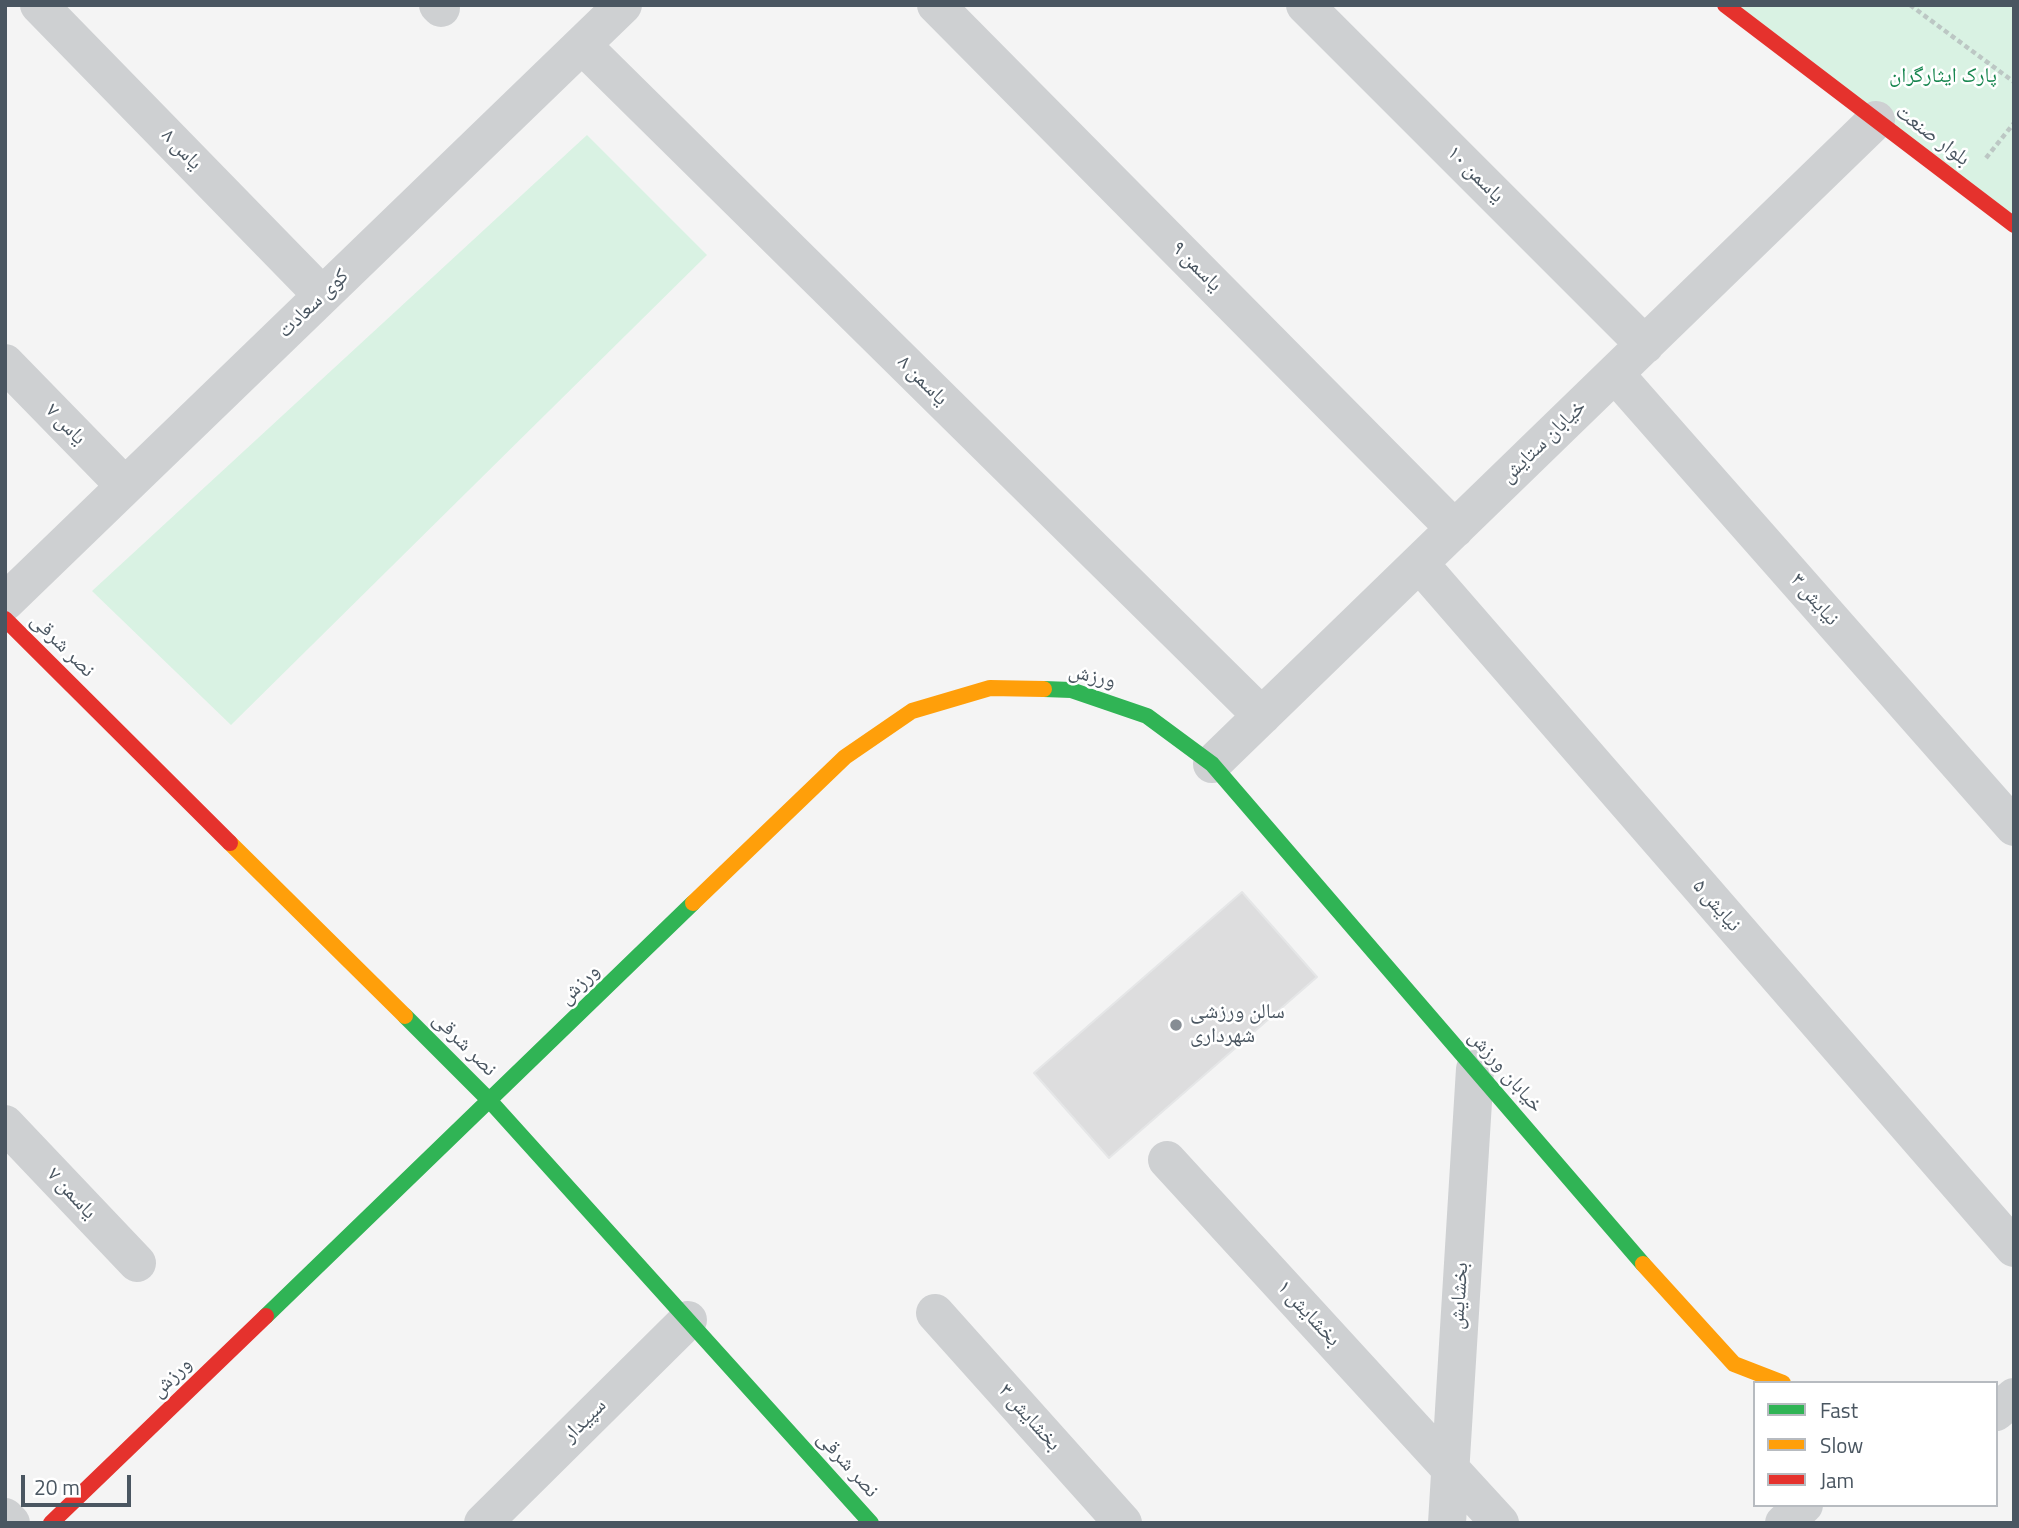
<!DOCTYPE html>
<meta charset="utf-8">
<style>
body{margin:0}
#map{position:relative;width:2019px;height:1528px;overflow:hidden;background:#f4f4f4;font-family:"Titillium Web",sans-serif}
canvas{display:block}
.frame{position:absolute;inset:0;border:7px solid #4a5661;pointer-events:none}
.legend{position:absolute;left:1753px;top:1381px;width:245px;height:126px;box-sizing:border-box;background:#fff;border:2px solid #b7bbc0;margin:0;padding:9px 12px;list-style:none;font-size:21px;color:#4a5661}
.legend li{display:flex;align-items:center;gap:14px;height:35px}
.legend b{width:35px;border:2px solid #b7bbc0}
.scale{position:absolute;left:21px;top:1475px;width:110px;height:32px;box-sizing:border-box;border:4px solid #4a5661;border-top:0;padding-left:9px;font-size:21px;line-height:24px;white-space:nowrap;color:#4a5661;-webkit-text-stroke:5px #fff;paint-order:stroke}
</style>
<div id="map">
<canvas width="2019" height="1528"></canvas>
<div class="frame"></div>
<ul class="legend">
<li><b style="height:9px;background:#30b455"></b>Fast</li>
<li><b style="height:9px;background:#ff9f0a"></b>Slow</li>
<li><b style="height:9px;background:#e5322d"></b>Jam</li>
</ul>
<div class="scale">20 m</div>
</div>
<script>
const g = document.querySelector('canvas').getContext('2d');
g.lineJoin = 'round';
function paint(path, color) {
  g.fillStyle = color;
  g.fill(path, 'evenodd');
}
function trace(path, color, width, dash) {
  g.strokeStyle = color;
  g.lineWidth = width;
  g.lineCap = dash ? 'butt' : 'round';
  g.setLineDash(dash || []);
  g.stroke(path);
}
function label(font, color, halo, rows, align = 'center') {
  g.font = font + ' "Titillium Web","Noto Naskh Arabic",sans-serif';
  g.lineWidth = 5;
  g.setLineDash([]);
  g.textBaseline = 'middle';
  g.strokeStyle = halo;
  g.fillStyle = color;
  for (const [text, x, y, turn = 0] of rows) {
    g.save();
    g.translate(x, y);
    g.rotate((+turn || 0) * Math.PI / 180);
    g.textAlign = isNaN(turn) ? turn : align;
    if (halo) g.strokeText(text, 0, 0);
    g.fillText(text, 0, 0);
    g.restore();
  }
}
paint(new Path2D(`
 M1728,5H2014V218Z
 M587,135L707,255L231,725L92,591Z`), '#d9f2e3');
const building = new Path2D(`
 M1242,892L1317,977L1109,1158L1034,1073Z`);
paint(building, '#ddddde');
trace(building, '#e5e6e7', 2);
trace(new Path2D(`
 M1910,5L2014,82
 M1986,158L2014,123`), '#bcc7c4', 4.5, [5, 3.5]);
trace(new Path2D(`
 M39,5L322,295
 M438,5L441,8
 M936,5L1455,529
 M1305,5L1645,345
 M582,45L1262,716
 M5,363L125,486
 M1615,374L2014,827
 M1419,563L2014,1248
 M5,602L623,5
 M1212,764L1876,120
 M5,1124L137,1263
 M1167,1160L1500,1523
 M935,1313L1123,1523
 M1996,1412L2014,1397
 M5,1517L11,1523
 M483,1523L688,1320
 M1447,1523L1475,1069
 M1784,1523L1804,1505`), '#ced0d2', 38);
trace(new Path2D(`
 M1044,689L1071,690L1147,716L1212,764L1643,1264
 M405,1016L490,1101L871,1523
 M266,1316L693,903`), '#30b455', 16);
trace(new Path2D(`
 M230,843L405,1016
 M693,903L845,757L912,711L990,688L1044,689
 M1643,1264L1734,1364L1783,1383`), '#ff9f0a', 16);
trace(new Path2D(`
 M1725,5L2014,225
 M5,619L230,843
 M51,1523L266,1316`), '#e5322d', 16);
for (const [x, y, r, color] of [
 [1176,1025,7,"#868d94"]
]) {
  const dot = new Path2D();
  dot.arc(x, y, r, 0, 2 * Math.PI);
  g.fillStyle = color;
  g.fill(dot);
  trace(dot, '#fff', 2.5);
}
label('21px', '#17864f', '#fff', [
 ["پارک ایثارگران",1943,77]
]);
label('21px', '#4a5661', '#fff', [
 ["بلوار صنعت",1932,136,37],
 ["یاس ۸",181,150,46],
 ["یاسمن ۱۰",1475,175,45],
 ["یاسمن ۹",1196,267,45],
 ["کوی سعادت",314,304,-44],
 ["یاسمن ۸",922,381,45],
 ["یاس ۷",65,425,46],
 ["خیابان ستایش",1544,442,-44],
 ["نیایش ۳",1814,600,49],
 ["نصر شرقی",62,646,45],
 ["ورزش",1092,677,14],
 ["نیایش ۵",1716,906,49],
 ["ورزش",580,985,-44],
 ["نصر شرقی",464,1045,45],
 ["خیابان ورزش",1505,1072,49],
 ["یاسمن ۷",71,1194,47],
 ["بخشایش",1460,1296,-86],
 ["بخشایش ۱",1308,1314,47],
 ["ورزش",172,1378,-44],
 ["بخشایش ۳",1029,1418,48],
 ["سپیدار",585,1421,-45],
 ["نصر شرقی",847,1465,48]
]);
label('21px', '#4a5661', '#fff', [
 ["سالن ورزشی",1190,1013],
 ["شهرداری",1190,1037]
], 'left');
</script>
